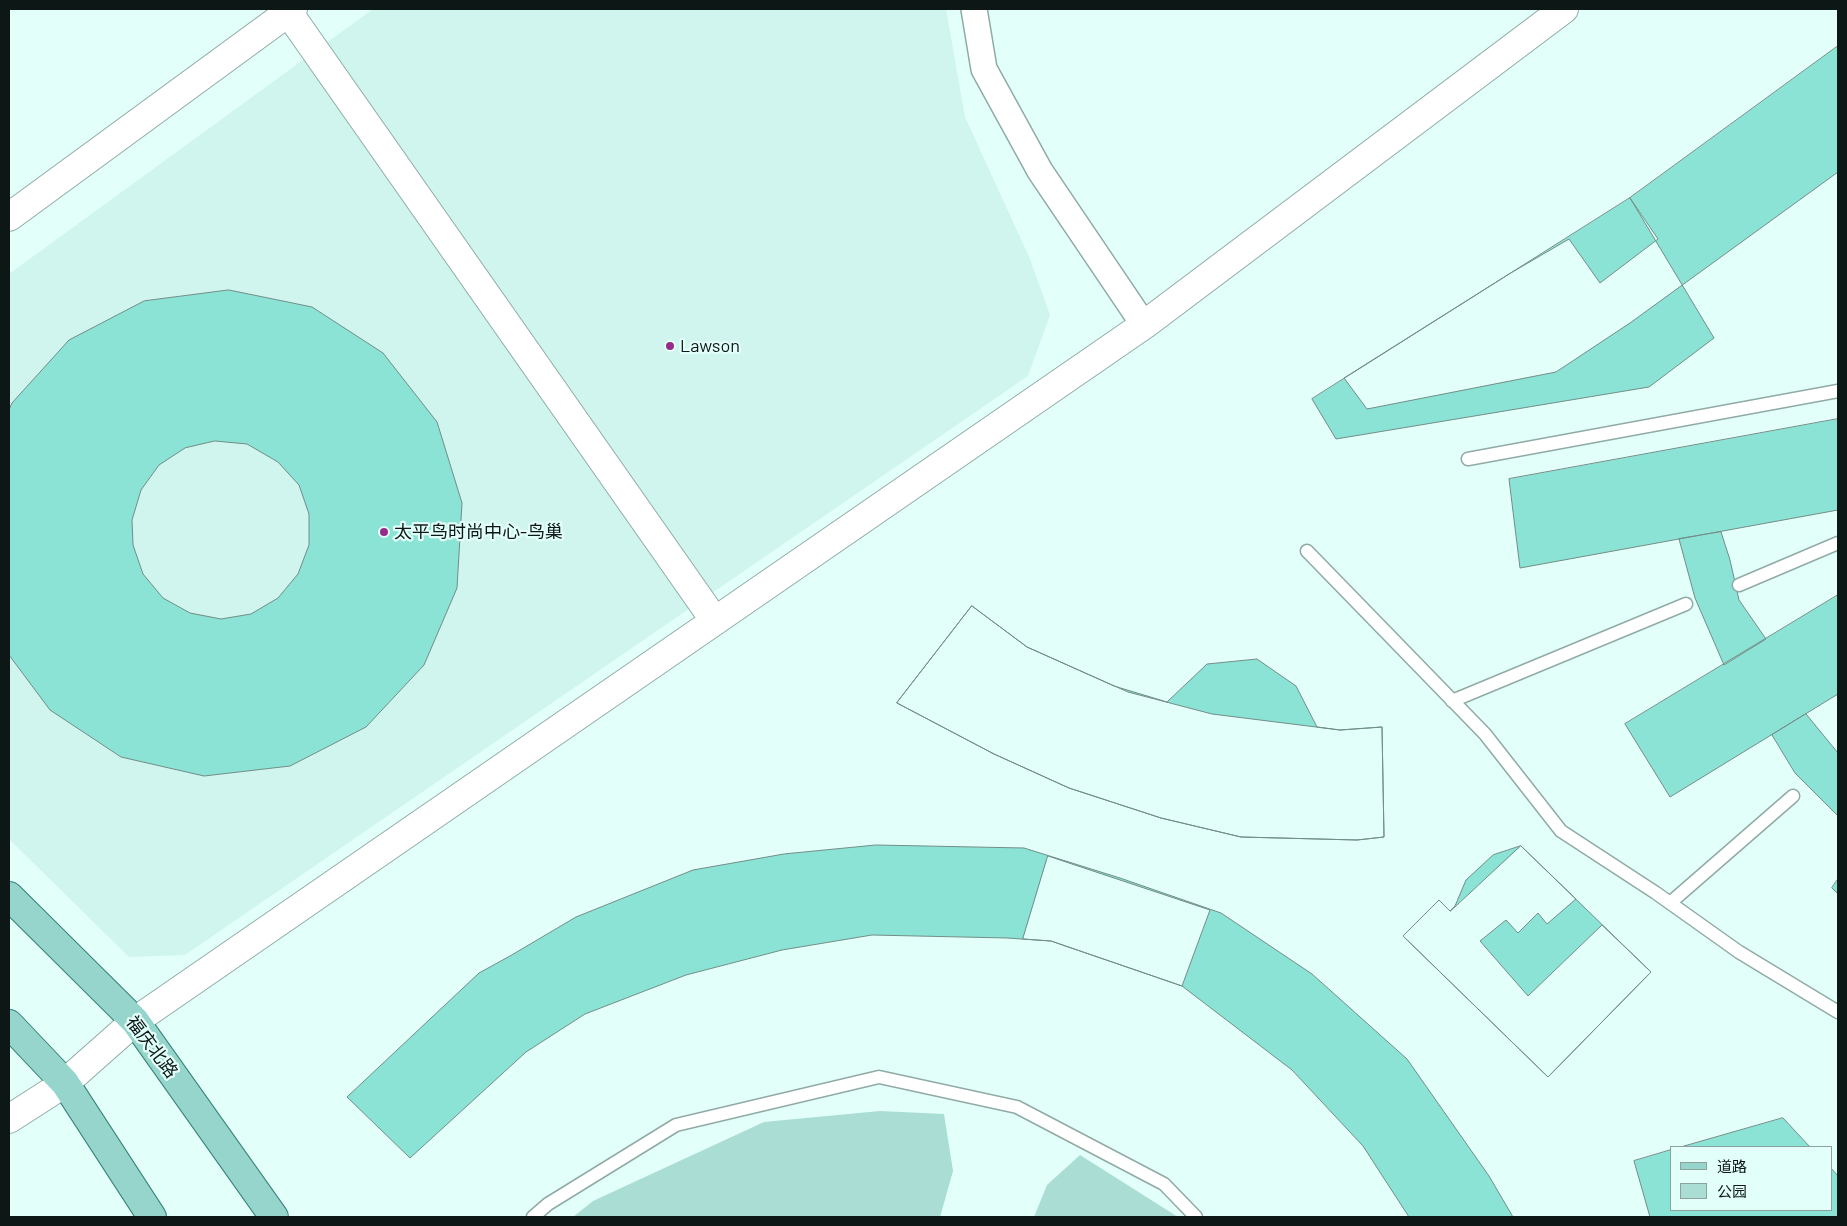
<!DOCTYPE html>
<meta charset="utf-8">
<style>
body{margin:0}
#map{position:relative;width:1847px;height:1226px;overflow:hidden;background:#e2fff9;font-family:Barlow,"Noto Sans SC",sans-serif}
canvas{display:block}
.frame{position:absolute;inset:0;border:10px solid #0d1716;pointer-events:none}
.legend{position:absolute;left:1670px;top:1146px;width:162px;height:65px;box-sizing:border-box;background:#e2fff9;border:1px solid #8da29e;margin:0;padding:6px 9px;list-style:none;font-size:15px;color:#0d1716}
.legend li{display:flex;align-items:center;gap:10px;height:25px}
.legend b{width:25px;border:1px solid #8da29e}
</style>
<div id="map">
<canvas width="1847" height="1226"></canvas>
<div class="frame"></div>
<ul class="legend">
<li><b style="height:6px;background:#95d5cc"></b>道路</li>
<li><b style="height:14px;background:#aaddd3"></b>公园</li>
</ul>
</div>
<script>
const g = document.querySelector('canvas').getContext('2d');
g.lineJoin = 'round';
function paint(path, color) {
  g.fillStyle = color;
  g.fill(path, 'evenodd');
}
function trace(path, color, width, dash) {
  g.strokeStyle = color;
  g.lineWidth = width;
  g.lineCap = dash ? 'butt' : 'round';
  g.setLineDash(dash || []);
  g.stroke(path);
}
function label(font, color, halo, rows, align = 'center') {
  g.font = font + ' Barlow,"Noto Sans SC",sans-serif';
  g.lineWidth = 4.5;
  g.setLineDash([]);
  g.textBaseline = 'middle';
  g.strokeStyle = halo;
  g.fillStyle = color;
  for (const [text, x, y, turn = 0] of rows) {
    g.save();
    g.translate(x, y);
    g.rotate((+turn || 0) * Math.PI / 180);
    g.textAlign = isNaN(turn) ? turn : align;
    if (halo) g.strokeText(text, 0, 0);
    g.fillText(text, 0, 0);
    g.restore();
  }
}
paint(new Path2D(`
 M373,9H946L965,117L1030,259L1050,315L1028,376L185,955L129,957L9,839V274Z`), '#cff5ee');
paint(new Path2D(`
 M880,1111L944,1114L953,1171L940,1217H573L593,1201L764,1122Z
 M1080,1155L1178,1217H1179H1034L1047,1185Z`), '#aaddd3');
const building = new Path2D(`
 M1838,46V172L1630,323L1556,372L1367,409L1344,378L1509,274L1569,239L1600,283L1658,239L1630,198Z
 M1630,198L1714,338L1649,387L1336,439L1312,399Z
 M229,290L312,307L383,353L437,422L462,503L457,588L424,665L366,727L290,766L204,776L121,757L50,710L9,655V410L12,403L69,340L144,301ZM215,441L247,444L278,462L299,485L309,514V545L298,574L278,598L251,614L221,619L190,613L163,598L143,574L133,545L132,520L141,490L159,465L185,448Z
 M1838,419V510L1520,568L1509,479Z
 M1721,532L1730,560L1739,600L1766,639L1724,665L1695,598L1679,539Z
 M1838,595V694L1670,797L1625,724Z
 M972,606L1027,647L1128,692L1212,714L1340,730L1382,727L1384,837L1357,840L1241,837L1161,818L1069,788L994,754L897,703Z
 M972,606L1027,647L1114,686L1167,702L1207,664L1257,659L1296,686L1317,727L1340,730L1382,727L1384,837L1357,840L1241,837L1161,818L1069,788L994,754L897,703Z
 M1806,714L1838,753V816L1795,773L1772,735Z
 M876,845L1024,848L1120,878L1221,913L1312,974L1407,1059L1489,1176L1513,1217H1409L1363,1146L1292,1070L1182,986L1051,941L1007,938L872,935L782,950L686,975L585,1014L526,1052L410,1158L347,1097L479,973L510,956L576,917L693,870L784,854Z
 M1521,846L1651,972L1548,1077L1403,936L1439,900L1450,911L1455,906L1466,880L1493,855Z
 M1521,846L1576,899L1547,924L1538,913L1518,933L1506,920L1480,941L1528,996L1602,925L1651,972L1548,1077L1403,936L1439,900L1450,911Z
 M1048,856L1210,910L1182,986L1051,941L1023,939Z
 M1838,879V894L1832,888Z
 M1783,1118L1810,1147H1681Z
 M1671,1150V1210H1831V1168L1838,1176V1217H1650L1634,1161Z`);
paint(building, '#8ae3d4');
trace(building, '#738d88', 1);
const service = new Path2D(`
 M1468,459L1838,391
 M1307,551L1485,734L1561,831L1656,893L1739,952L1838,1012
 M1739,585L1838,543
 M1452,701L1686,604
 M1670,903L1793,796
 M533,1217L548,1204L676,1125L879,1077L1017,1107L1164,1184L1196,1217`);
const minor = new Path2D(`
 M974,9L984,69L1040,171L1144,325`);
const tertiary = new Path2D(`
 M286,9L715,621
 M9,217L293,9
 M9,1119L65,1083L135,1021L1144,325L1564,9`);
const primary = new Path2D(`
 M9,896L135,1021L274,1217
 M9,1024L65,1083L152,1217`);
trace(service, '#90aba6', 15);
trace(minor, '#90aba6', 28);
trace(tertiary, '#90aba6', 30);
trace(primary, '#378076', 30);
trace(service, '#fff', 12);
trace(minor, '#fff', 25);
trace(tertiary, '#fff', 28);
trace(primary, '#95d5cc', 28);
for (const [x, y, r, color] of [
 [670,346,5,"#972b8c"],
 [384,532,5,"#972b8c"]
]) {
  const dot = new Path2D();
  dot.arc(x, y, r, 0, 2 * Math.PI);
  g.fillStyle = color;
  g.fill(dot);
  trace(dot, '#e2fff9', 2);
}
label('18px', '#0d1716', '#e2fff9', [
 ["Lawson",680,346],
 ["太平鸟时尚中心-鸟巢",394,532]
], 'left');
label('18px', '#0d1716', '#e2fff9', [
 ["福庆北路",152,1047,53]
]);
</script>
